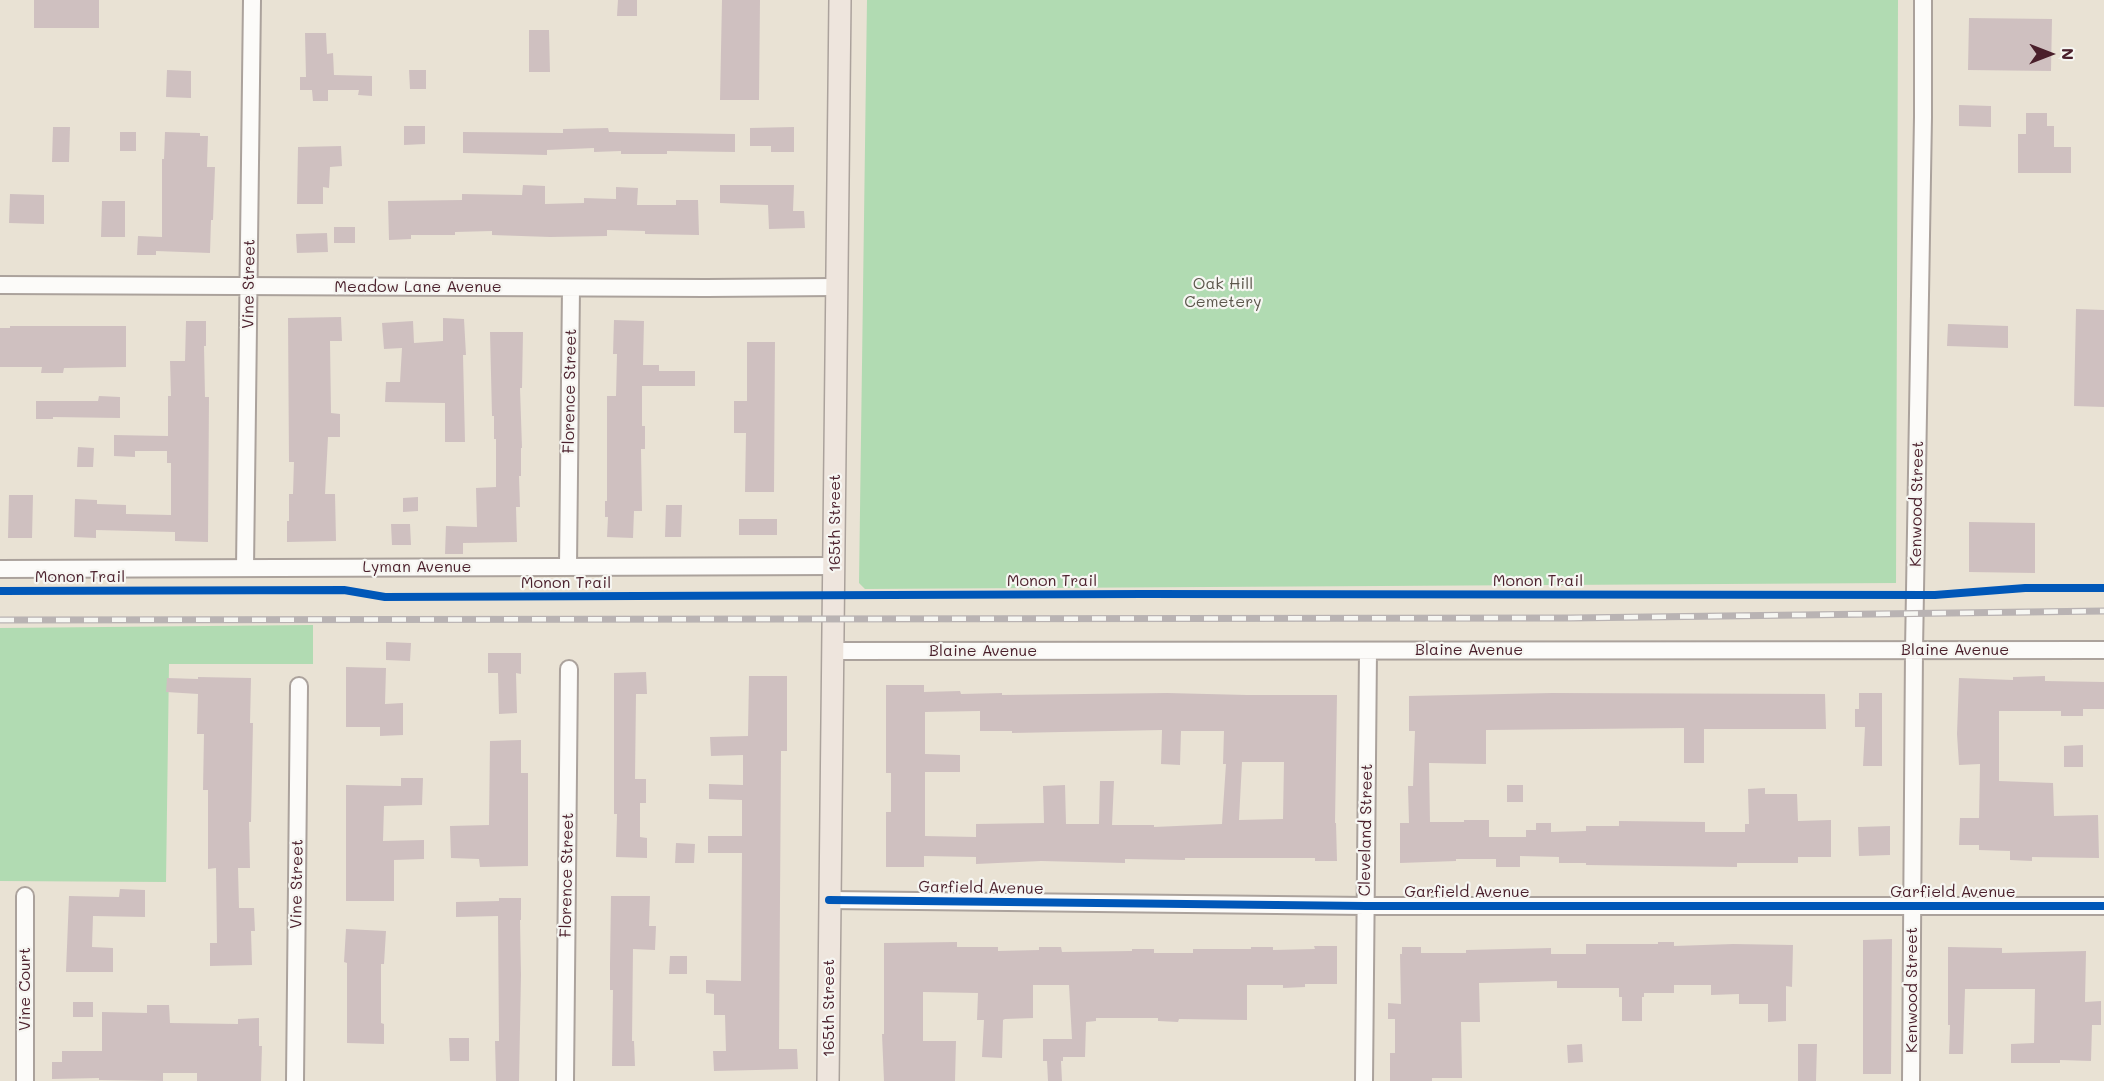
<!DOCTYPE html>
<style>
body{margin:0}
#map{position:relative;width:2104px;height:1081px;overflow:hidden;background:#e9e2d4;font-family:Mali,sans-serif}
canvas{display:block}
.north{position:absolute;left:2020px;top:24px;width:60px;height:60px;-webkit-text-stroke:4px #f6f6f2;paint-order:stroke;rotate:90deg;font-size:16px;font-weight:700;line-height:24px;text-align:center;color:#4a1f2b}
.north::after{content:'';display:block;margin:auto;width:21px;height:27px;background:#4a1f2b;clip-path:polygon(50% 0,100% 100%,50% 72%,0 100%)}
</style>
<div id="map">
<canvas width="2104" height="1081"></canvas>
<div class="north">N</div>
</div>
<script>
const g = document.querySelector('canvas').getContext('2d');
g.lineJoin = 'round';
function paint(path, color) {
  g.fillStyle = color;
  g.fill(path, 'evenodd');
}
function trace(path, color, width, dash) {
  g.strokeStyle = color;
  g.lineWidth = width;
  g.lineCap = dash ? 'butt' : 'round';
  g.setLineDash(dash || []);
  g.stroke(path);
}
function label(font, color, halo, rows, align = 'center') {
  g.font = font + ' Mali,sans-serif';
  g.lineWidth = 4.5;
  g.setLineDash([]);
  g.textBaseline = 'middle';
  g.strokeStyle = halo;
  g.fillStyle = color;
  for (const [text, x, y, turn = 0] of rows) {
    g.save();
    g.translate(x, y);
    g.rotate((+turn || 0) * Math.PI / 180);
    g.textAlign = isNaN(turn) ? turn : align;
    if (halo) g.strokeText(text, 0, 0);
    g.fillText(text, 0, 0);
    g.restore();
  }
}
paint(new Path2D(`
 M867,0H1898L1896,583L865,589L859,583Z
 M313,625V664H169L166,882L0,881V628Z`), '#b1dbb2');
paint(new Path2D(`
 M34,0H99V28H34Z
 M618,0H637V16H617Z
 M722,0H760L759,100H720Z
 M1969,18L2052,19L2051,71L1968,70Z
 M529,30H549L550,72H529Z
 M305,33H326L327,54L333,53L334,75L372,76V96L358,95L359,90H328V101H313L312,90H300V77H306Z
 M167,70L191,71V98L166,97Z
 M409,70H426V89H410Z
 M1959,105L1991,106V127L1959,126Z
 M2026,113H2047V126H2054V147H2071V173H2018V134H2026Z
 M404,126H425V144L404,145Z
 M53,127H70L69,162H52Z
 M794,127V152H771V146H750V128Z
 M608,128L609,132L735,134V152L667,151V154H621V151L594,152V148L547,150V155L463,153V132L563,133V129Z
 M120,132H136V151H120Z
 M165,132L200,133V136H208L207,167H215L213,220H211L210,253L156,251V255H137L138,236L162,237V159H164Z
 M341,146L342,166L330,167L329,188L323,187V204H297L298,147Z
 M523,185L545,186V204L584,203V198L616,199V187L638,188L637,205H676V200H698L699,235L645,234V231L607,230V236L550,237L492,235V231L455,232V235H411V239L389,240L388,201L462,200V194L522,195Z
 M720,185H794L793,211H804L805,228L769,229L768,205L720,203Z
 M10,194L44,195V224L9,223Z
 M102,201H125V237H101Z
 M334,227H355V243H334Z
 M327,233L328,252L297,253L296,234Z
 M2076,309L2104,310V407L2074,406Z
 M341,317L342,341H330L331,413L340,414V437H328L325,494H335L336,541L287,542V521H289V494H293L294,462H289L288,318Z
 M443,318L464,319L466,355H463L465,442H445V403L385,402L386,382H400L402,348L384,349L382,323L413,321L414,343L443,341Z
 M614,320L644,321L643,365H659V371H695V386H642V426H645V449H641L642,511H634L633,538L607,537L608,517H605V501H607V396H616L617,354H613Z
 M186,321H206V346H204L205,397H209L208,542L175,541V532L96,530V538L74,537L75,499L97,500V504L126,505V514L171,515V463H167V451H135V457L114,456V435L168,436V396H171L170,361H185Z
 M1948,324L2008,326V348L1947,346Z
 M10,326H126V367L64,368L63,373H41L42,367H0V328H10Z
 M490,332H523L522,388H520L522,448H521V476H519L520,507H516L517,542L463,543V554H445L446,526L477,527L476,488L496,487V439H494V416H492Z
 M747,342H775L774,492H745L746,433H734V401H747Z
 M99,396L120,397V418L53,417V419H36V401H98Z
 M78,447L94,448L93,467H77Z
 M9,495H33L32,538H8Z
 M418,497V511L403,512V498Z
 M666,505H682L681,537H665Z
 M739,519H777V535H739Z
 M1969,522L2035,523V573L1969,572Z
 M391,524H410L411,545H392Z
 M386,642L411,643L410,661L386,660Z
 M488,653H521V674L516,673L517,713L499,714L498,673H488Z
 M346,667L386,668L385,704L403,703V735L380,736V727H346Z
 M646,672L647,694H636L635,779H646V803H640V837L647,838V858L616,857L617,814H614V673Z
 M749,676H787V751H781L779,1049H797L798,1069L714,1071L713,1051H726L725,1015H714V994L706,993V980L741,981L742,853H708V836H742V800L709,799V784L743,785V755L711,756L710,737L748,736Z
 M2045,676V681L2104,682V709H2083V716H2061V711H1999V781L2053,783L2054,816L2098,815L2099,858L2032,857V861L2010,860V851L1979,850V845H1959L1960,818H1979L1980,764L1959,765L1957,734L1959,678L2013,680V677Z
 M198,677L251,678L250,723H253L251,822H249L250,868H238L239,908H254L255,931H251L252,965L210,966V943H217L216,868L208,869V790H203L204,734H197L198,694L166,692L167,678L198,679Z
 M886,685H924V692L960,691L961,694L1002,693V695L1167,693L1247,695H1337L1335,823H1336L1337,861H1315V858H1185V860L1125,859V863L1041,861L976,864V857L924,856V867H886V812H891V773H886ZM980,711V731H1012V733L1162,730L1161,764L1180,765L1181,731H1224L1223,764H1226L1222,824L1154,827V825H1112L1114,781H1100L1099,824H1066L1065,785L1043,786L1044,823L976,824V837L925,836V772H960V755L925,754V712ZM1242,762H1284L1283,819L1239,820Z
 M1552,693L1825,694L1826,729H1704V763H1684V728L1486,730V764L1429,763L1430,822H1464V820H1489V837H1526V830H1536V823H1551V832L1586,831V826H1619V821L1705,822V832H1745V824H1749L1748,789L1765,788V794H1797L1798,821L1831,820V857H1798V863H1737V867L1586,865V863H1559V857L1520,856V867H1496V859H1456V861L1400,863V823H1409L1408,786H1413L1415,731H1409V696Z
 M1859,693H1882V766H1863L1865,727H1855V709H1859Z
 M521,740V773H528V866L480,867L479,859L451,858L450,826L489,825L490,741Z
 M2083,745V767H2064V746Z
 M401,778H423L422,805L384,806L383,841L424,840V859L394,860V901H346V785L401,786Z
 M1507,785H1523V802H1507Z
 M1890,826V855L1859,856L1858,827Z
 M676,843L695,844L694,863H675Z
 M120,889L145,890V917L93,916L92,947L113,948V972H66L69,896L119,897Z
 M611,896H650L649,926H656L655,950L633,949L632,1041H634L635,1066H612L613,990H610V964Z
 M499,898H521V920H520L521,975L519,1081H496L495,1041H499L498,916L456,917V902L499,901Z
 M346,929L386,931L384,964H381V1023L384,1024V1044L347,1043V963L344,962Z
 M1892,939L1891,1074H1863V940Z
 M957,942V947H998V951L1039,950V947H1061L1062,952L1132,951V949H1154V953H1193V949H1251V947H1273V950L1315,949L1314,946H1337V984H1305V987L1283,988V985H1247V1020L1179,1019L1178,1022L1158,1021V1018H1096V1021L1086,1022L1085,1057H1063V1061H1061L1062,1081H1048L1047,1061H1043V1039H1072L1069,985H1033V1018L1005,1019L1003,1020L1002,1058L982,1057L984,1020H977L978,993L923,992V1041H956L955,1081H884L882,1034H884V943Z
 M1658,942H1674V946L1733,944L1793,945L1792,987L1786,986V1021L1768,1022V1004H1739V994L1711,995V985H1674V993H1644V997H1642V1021H1622V997H1619V988H1557V981L1479,983L1480,1022H1461L1462,1078H1432V1081H1390V1053H1395V1019H1388V1003L1401,1004L1400,954H1402V947H1421V953H1466V950L1551,948V954H1586V944H1658Z
 M1948,947L2002,948V953L2086,951L2085,1002L2101,1001V1025H2092L2091,1061L2060,1060V1063H2011V1044L2034,1043L2035,989H1965L1963,1054H1949L1950,1025H1948Z
 M670,956H687V974H669Z
 M73,1002H93V1017H73Z
 M147,1005H169L170,1023L238,1024V1019L259,1018V1046H262L261,1081H197V1073H163V1081L99,1080V1078L52,1079V1062H62V1051H102V1012L147,1013Z
 M449,1038H469V1061H450Z
 M1582,1044L1583,1062L1568,1063L1567,1045Z
 M1798,1044H1817L1816,1081H1798Z`), '#cfc0c0');
const minor = new Path2D(`
 M0,285L706,288L837,287
 M568,566L571,288
 M245,568L252,0
 M0,569L834,566
 M833,651L2104,650
 M829,900L1365,906H2104
 M25,1081V896
 M295,1081L299,686
 M565,1081L569,669
 M1364,1081L1368,651
 M1911,1081L1914,650L1923,117V0`);
const major = new Path2D(`
 M828,1081L840,0`);
trace(minor, '#aba29c', 20);
trace(major, '#aba29c', 24);
trace(minor, '#fcfbf9', 16);
trace(major, '#eee5dd', 21);
const rail = new Path2D(`
 M0,620L1571,618L2104,611`);
trace(rail, '#b9b3b3', 7);
trace(rail, '#f6f6f2', 4.5, [14]);
trace(new Path2D(`
 M0,591L344,590L385,597L1144,594L1935,595L2025,588H2104
 M829,900L1365,906H2104`), '#0057b8', 8);
label('16px', '#4a1f2b', '#f6f6f2', [
 ["Vine Street",249,284,-89],
 ["Meadow Lane Avenue",418,287],
 ["Florence Street",570,391,-89],
 ["Kenwood Street",1917,504,-89],
 ["165th Street",835,523,-90],
 ["Lyman Avenue",417,567],
 ["Monon Trail",80,577],
 ["Monon Trail",1052,581],
 ["Monon Trail",1538,581],
 ["Monon Trail",566,583],
 ["Blaine Avenue",1469,650],
 ["Blaine Avenue",1955,650],
 ["Blaine Avenue",983,651],
 ["Cleveland Street",1366,830,-89],
 ["Florence Street",567,875,-89],
 ["Vine Street",297,884,-89],
 ["Garfield Avenue",981,888,1],
 ["Garfield Avenue",1467,892],
 ["Garfield Avenue",1953,892],
 ["Vine Court",25,989,-90],
 ["Kenwood Street",1912,990,-90],
 ["165th Street",829,1008,-90]
]);
label('16px', '#5b564b', '#f6f6f2', [
 ["Oak Hill",1223,284],
 ["Cemetery",1223,302]
]);
</script>
